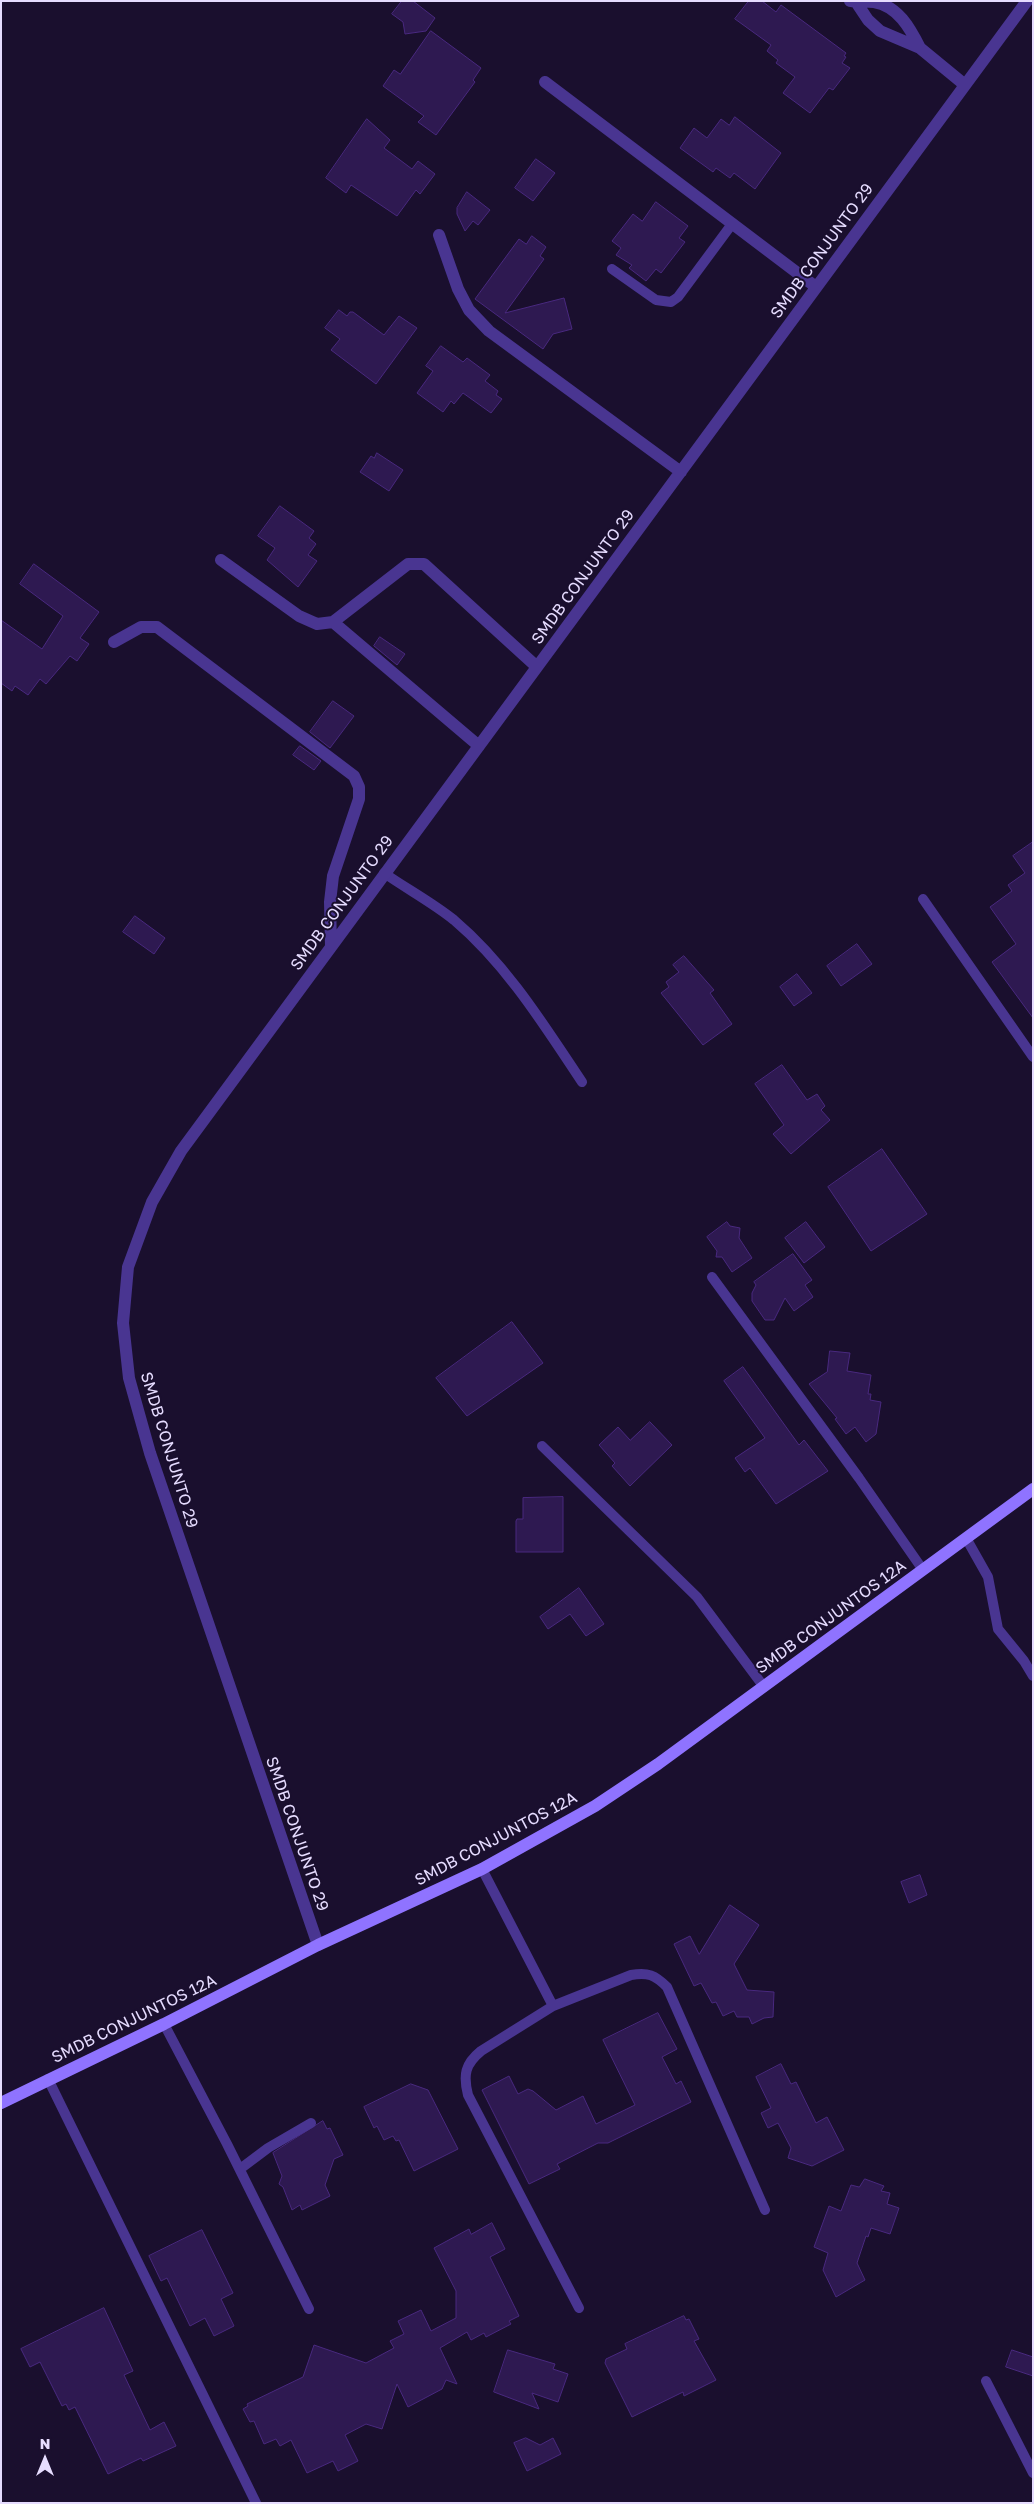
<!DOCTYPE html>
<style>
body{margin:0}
#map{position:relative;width:1034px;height:2504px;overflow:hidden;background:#1a0f2e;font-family:"Golos Text",sans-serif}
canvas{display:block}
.frame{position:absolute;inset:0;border:2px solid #e6dcff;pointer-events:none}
.north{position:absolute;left:20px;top:2434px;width:50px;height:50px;-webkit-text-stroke:4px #1a0f2e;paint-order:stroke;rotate:0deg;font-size:14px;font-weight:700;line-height:20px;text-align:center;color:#e6dcff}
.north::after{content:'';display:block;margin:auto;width:18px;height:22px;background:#e6dcff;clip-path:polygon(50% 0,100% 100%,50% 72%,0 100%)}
</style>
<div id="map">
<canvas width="1034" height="2504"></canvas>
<div class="frame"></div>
<div class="north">N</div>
</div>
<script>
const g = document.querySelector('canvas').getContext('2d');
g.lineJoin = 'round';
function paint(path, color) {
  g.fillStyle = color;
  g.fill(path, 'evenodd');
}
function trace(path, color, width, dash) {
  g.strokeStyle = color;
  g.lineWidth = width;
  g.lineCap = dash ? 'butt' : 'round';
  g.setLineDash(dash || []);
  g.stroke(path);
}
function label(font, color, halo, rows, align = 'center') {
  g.font = font + ' "Golos Text",sans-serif';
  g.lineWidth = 4;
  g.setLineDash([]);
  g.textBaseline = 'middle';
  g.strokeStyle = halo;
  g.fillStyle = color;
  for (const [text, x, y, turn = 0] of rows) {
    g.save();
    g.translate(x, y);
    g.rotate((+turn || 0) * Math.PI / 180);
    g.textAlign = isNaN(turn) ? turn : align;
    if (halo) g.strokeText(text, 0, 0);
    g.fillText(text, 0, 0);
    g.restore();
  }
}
const building = new Path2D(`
 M402,1H413L435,18L426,31L405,34L403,22L392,14Z
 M749,1H762L776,12L781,5L846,53L844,56L846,57L842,63L850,68L833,90L829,88L810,113L783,93L795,77L776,63L778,60L767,51L771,45L735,19Z
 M431,31L481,68L473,80L475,82L436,135L418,122L424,116L383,86L394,70L400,74Z
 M735,117L781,153L755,189L734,173L730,178L716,168L713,172L680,148L694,128L707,138L721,119L729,125Z
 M367,119L390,140L384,148L412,169L418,161L435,174L420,194L416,190L397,216L351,185L346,193L326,178Z
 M536,159L555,173L533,201L515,188Z
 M467,192L490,210L478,225L473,221L465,231L457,214V208Z
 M656,202L688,226L679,238L685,242L661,273L656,269L646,281L629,268L632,265L616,255L621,248L612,241L633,214L642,221Z
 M532,236L546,247L540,256L544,259L505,313L564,298L572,329L553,334L543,349L475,299L519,239L526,244Z
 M339,310L347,316L350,312H353L384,335L399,316L417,328L376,384L331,350L340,339L325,328Z
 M441,346L463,362L467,358L490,375L485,381L498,391L496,395L502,399L491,413L463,393L454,404L451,401L443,412L417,393L433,371L426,366Z
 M377,453L403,470L389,491L360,472L371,456L374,458Z
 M280,506L314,531L309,538L316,544L308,555L317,561L298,587L267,560L275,548L258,536Z
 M34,564L99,612L80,638L89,644L77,661L70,656L46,684L40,679L28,695L15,686L12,691L1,683V620L42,649L63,616L20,584Z
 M380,637L405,654L397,665L374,646Z
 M333,701L354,716L330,748L310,732Z
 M300,746L321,761L314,770L293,755Z
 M1033,842V1018L992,962L1016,944L990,907L1012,891L1008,885L1025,873L1013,856Z
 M135,916L165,938L154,954L123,932Z
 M857,944L872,964L841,986L827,966Z
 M684,956L714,990L710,993L732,1024L703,1045L661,993L669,987L666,982L679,972L673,965Z
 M797,974L812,993L794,1006L780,987Z
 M782,1065L807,1100L817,1094L825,1106L821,1110L830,1120L791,1154L773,1134L784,1125L755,1084Z
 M882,1149L927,1214L871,1251L828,1187Z
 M727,1222L730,1226L740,1228L739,1238L752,1258L732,1272L722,1257H716L717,1251L707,1237Z
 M806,1222L825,1247L804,1263L785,1238Z
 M793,1254L812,1280L805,1285L813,1297L794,1311L785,1298L774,1320H765L752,1301V1293L756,1285L754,1282Z
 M512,1322L543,1363L467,1416L436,1378Z
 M830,1351L850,1353L847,1371L871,1375L868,1394H871L870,1400L881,1402L876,1434L866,1442L855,1427L846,1434L835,1419L837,1418L809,1384L827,1372Z
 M743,1367L799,1445L804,1440L828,1471L776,1504L750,1468L745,1472L735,1458L765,1438L724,1381Z
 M650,1422L672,1445L630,1486L612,1466L615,1463L599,1445L618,1427L630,1440Z
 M563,1497V1552H516V1521L517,1519H523V1498Z
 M579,1588L604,1624L586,1636L570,1614L548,1629L540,1617Z
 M920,1875L927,1895L909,1903L901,1882Z
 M730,1905L759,1925L734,1964L747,1990L774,1992L773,2017L764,2018L752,2024L749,2017H737L734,2011L723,2016L716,2002L712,2003L701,1983L694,1986L674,1944L690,1936L699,1954Z
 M658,2013L677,2049L662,2057L676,2084L681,2081L691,2102L608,2143H598L557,2164L560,2169L529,2184L482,2090L509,2076L518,2094L528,2089L533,2091L556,2110L583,2096L596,2124L635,2105L603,2040Z
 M781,2064L791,2084L796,2082L816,2123L827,2117L844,2150L812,2166L788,2158L791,2148L778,2123L768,2128L761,2113L771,2108L756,2077Z
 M411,2084L428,2090L458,2149L414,2171L399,2140L396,2141L393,2136L384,2140L377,2126L374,2128L364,2107Z
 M323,2121L327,2129L330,2128L343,2155L334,2159L325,2185L330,2196L302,2210L300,2205L292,2210L283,2187L279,2184L282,2176L273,2153Z
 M865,2179L884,2186L881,2191L890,2193L887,2204L899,2208L890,2234L871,2228L868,2237L866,2236L857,2263L865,2280L836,2297L823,2270L828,2253L814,2247L829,2206L841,2211L851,2185L859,2187Z
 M492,2223L505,2249L490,2257L519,2316L509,2321L511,2324L486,2337L484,2333L471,2340L467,2332L440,2348L457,2384L446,2380L442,2389L408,2407L397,2384L382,2429L366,2424L345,2435L358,2461L338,2471L333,2461L307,2473L291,2440L280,2446L276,2439L264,2444L254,2421L250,2422L243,2409L248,2406L247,2404L303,2377L314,2345L366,2363L394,2348L390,2341L404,2334L398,2321L421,2310L431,2331L456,2318V2291L434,2248L469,2229L471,2234Z
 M202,2230L233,2293L221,2299L234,2326L214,2336L205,2318L190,2326L167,2278L161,2281L149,2256Z
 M104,2308L133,2371L124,2375L150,2430L164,2422L176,2446L143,2461L141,2458L108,2474L75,2407L69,2410L66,2404L62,2406L40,2362L30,2367L21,2349Z
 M684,2316L686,2320L689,2319L699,2339L694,2341L716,2380L684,2396L683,2392L632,2417L605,2363L606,2359L627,2349L625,2344Z
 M508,2350L555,2364L553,2369L568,2374L558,2402L532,2393L539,2409L494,2392Z
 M1012,2350L1033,2357V2376L1006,2367Z
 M526,2438L540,2445L553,2438L561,2454L527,2471L514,2443Z`);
paint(building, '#2e1951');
trace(building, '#49297f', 1);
trace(new Path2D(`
 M612,269L656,300L671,302L678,297L732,224
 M384,873C407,889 433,903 454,920C507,965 544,1025 582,1082
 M923,899L1033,1057
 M712,1277L859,1478L923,1570
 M542,1446L697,1597L764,1687
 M966,1538L988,1577L998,1629L1024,1661L1033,1676
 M482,1869L553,2006
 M164,2024L227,2144L309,2309
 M48,2079L256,2503
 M240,2169L268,2148L311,2123
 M579,2308L468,2095C463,2075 465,2064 481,2051L553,2006L631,1975C648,1972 655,1975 667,1987L765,2210
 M986,2381L1033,2473`), '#493591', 10);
trace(new Path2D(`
 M850,1C858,3 866,1 874,2C898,6 910,28 920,48
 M856,2L868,20L880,31L920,48L965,85
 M545,82L816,287
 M439,235L458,289L469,310L489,331L681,472
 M221,560L299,616L317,624L333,622L408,564H424L537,667
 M333,622L479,746
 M114,642L141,627H157L354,776L359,787V799L333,876L330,902L331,946
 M318,1945L150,1453L129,1378L123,1323L128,1267L152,1202L181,1151L1027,1`), '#493591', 12);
trace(new Path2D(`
 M1,2103L164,2024L318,1945L482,1869L595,1806L658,1764L1033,1489`), '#8f73ff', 12);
label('16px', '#e6dcff', '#1a0f2e', [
 ["SMDB CONJUNTO 29",822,251,-54],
 ["SMDB CONJUNTO 29",583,577,-54],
 ["SMDB CONJUNTO 29",342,903,-54],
 ["SMDB CONJUNTO 29",169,1450,73],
 ["SMDB CONJUNTOS 12A",831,1617,-36],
 ["SMDB CONJUNTO 29",297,1834,71],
 ["SMDB CONJUNTOS 12A",496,1839,-28],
 ["SMDB CONJUNTOS 12A",134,2019,-26]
]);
</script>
